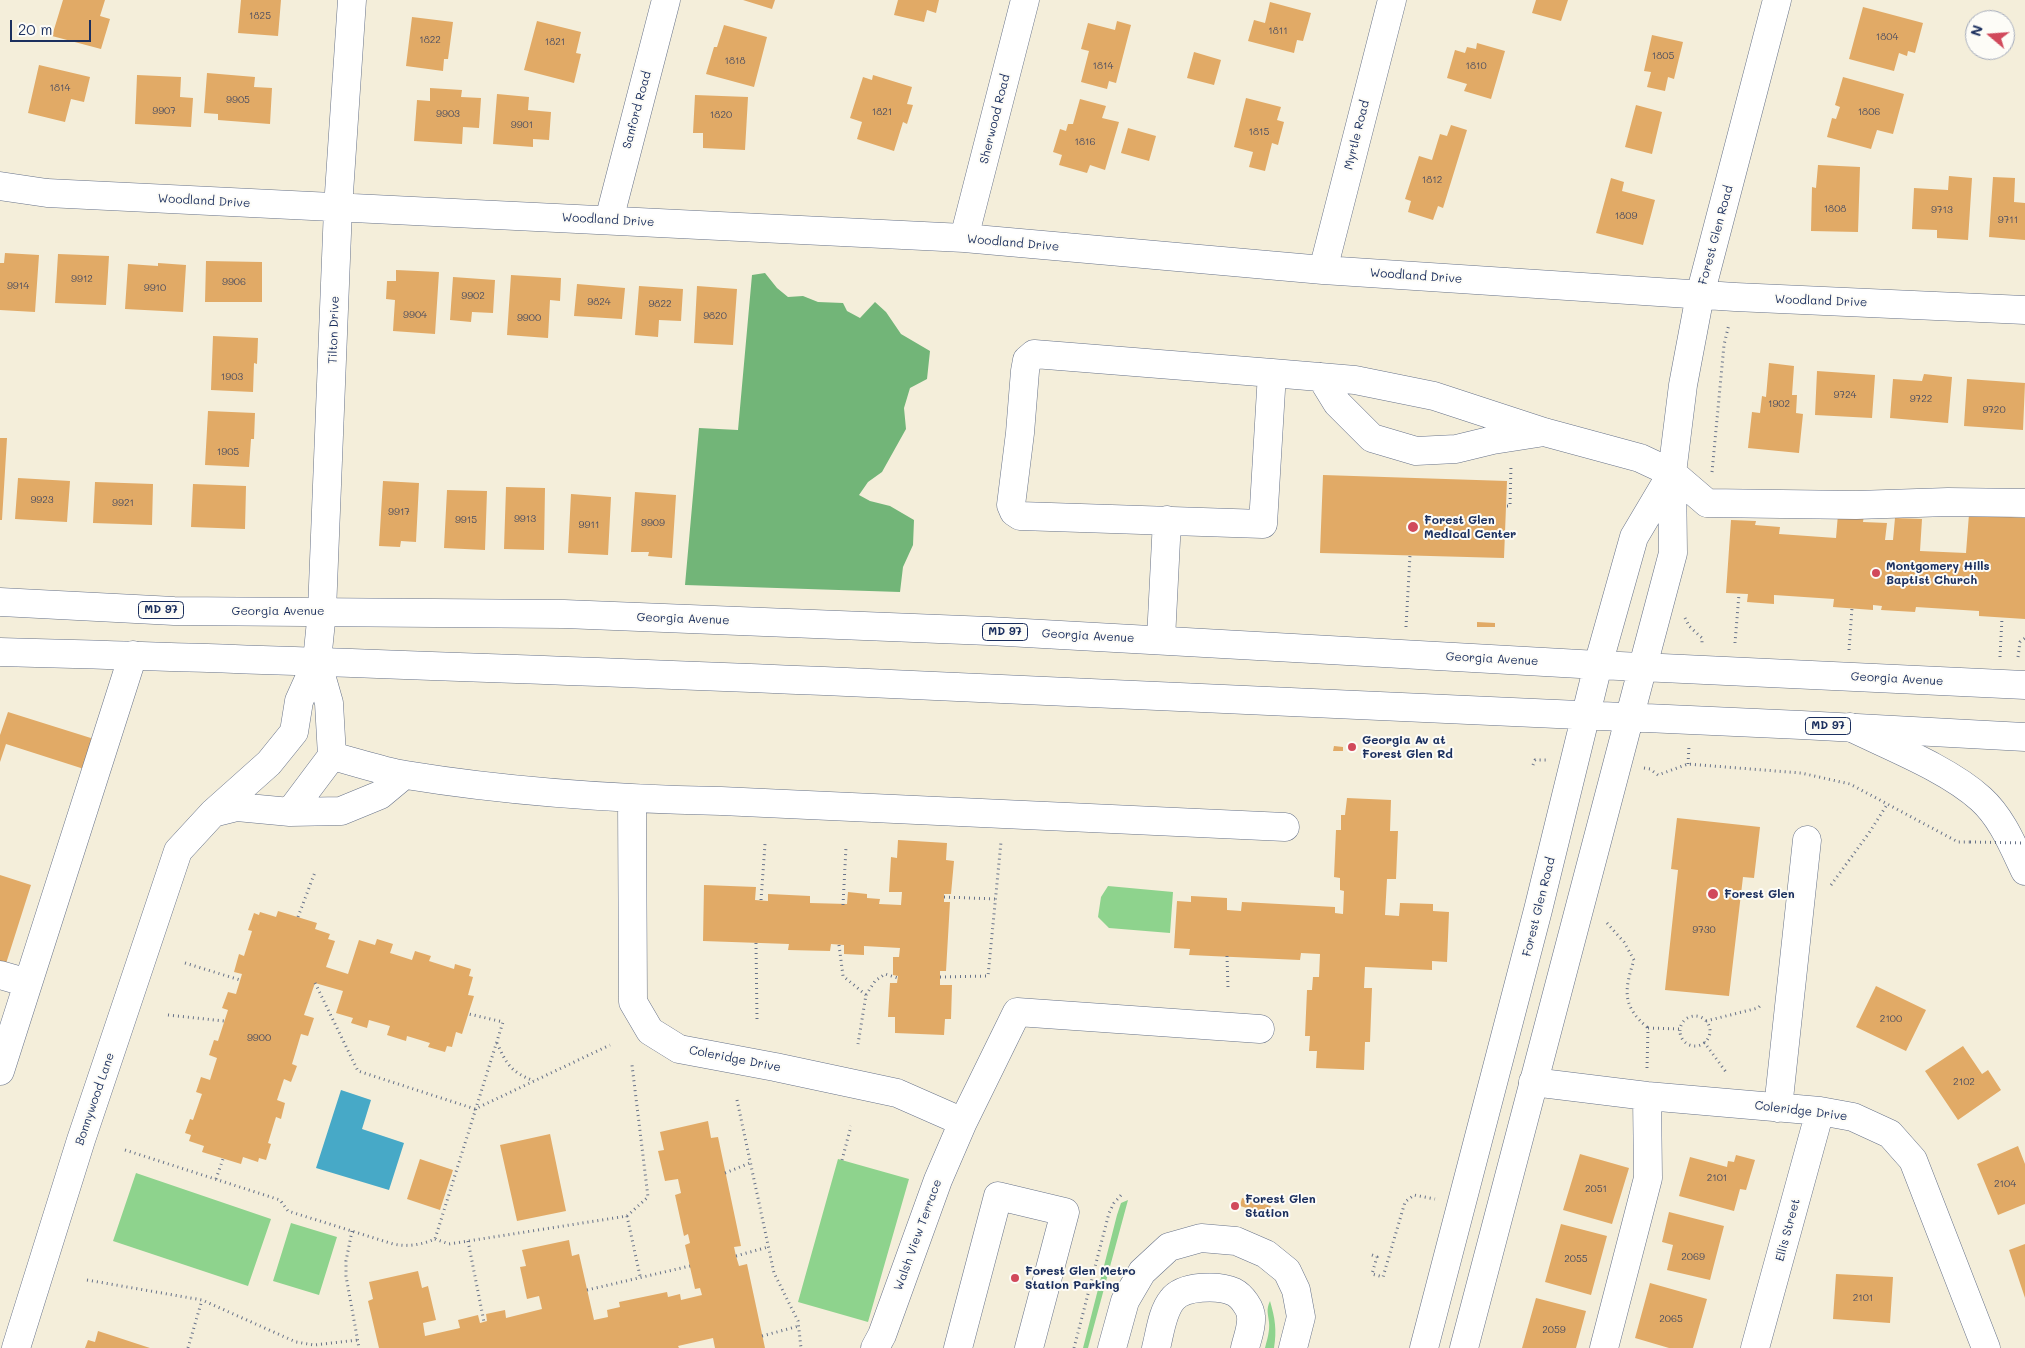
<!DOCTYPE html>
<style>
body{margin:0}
#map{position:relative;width:2025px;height:1348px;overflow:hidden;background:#f4eeda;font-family:Mali,sans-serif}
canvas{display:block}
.north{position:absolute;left:1965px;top:10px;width:50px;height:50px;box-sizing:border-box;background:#fdfcf7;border:1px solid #a3aaba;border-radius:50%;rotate:288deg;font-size:14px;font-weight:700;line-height:20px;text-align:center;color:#1b2f5e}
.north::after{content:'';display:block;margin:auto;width:18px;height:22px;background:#d1495b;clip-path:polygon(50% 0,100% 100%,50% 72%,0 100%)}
.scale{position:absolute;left:10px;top:20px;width:81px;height:22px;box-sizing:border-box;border:2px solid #1b2f5e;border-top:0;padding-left:6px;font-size:15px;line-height:18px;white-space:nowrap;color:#1b2f5e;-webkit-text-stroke:4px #fdfcf7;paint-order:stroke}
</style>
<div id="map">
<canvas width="2025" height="1348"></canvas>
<div class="north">N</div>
<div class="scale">20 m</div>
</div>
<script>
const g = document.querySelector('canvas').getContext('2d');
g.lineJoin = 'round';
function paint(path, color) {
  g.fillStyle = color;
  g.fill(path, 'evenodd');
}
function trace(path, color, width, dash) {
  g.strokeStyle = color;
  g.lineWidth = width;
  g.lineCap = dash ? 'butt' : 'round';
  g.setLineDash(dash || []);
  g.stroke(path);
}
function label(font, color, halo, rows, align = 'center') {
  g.font = font + ' Mali,sans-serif';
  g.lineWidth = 4;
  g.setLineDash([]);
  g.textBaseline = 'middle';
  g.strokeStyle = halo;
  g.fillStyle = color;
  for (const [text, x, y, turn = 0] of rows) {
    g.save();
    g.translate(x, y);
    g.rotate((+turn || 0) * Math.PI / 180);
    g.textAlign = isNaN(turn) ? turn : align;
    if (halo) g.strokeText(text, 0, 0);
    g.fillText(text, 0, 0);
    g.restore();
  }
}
paint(new Path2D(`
 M1108,886L1173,892L1170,933L1109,928L1098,917L1101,897Z
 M838,1159L909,1179L868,1322L798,1302Z
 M136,1173L271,1219L248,1286L113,1241Z
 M1128,1200L1088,1348H1083L1117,1215L1121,1203Z
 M291,1223L337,1237L319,1295L273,1281Z
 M1270,1301C1275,1318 1277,1330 1274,1348H1265C1267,1340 1270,1331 1269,1322C1268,1313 1266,1310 1270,1301Z`), '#8ed38d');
paint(new Path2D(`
 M765,273L777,288L788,297L803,296L818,302L843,303L847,311L860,318L875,302L886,312L901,334L930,351L927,379L910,388L904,408L906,429L882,472L868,482L859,495L870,501L890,506L914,520L913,545L903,567L900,592L685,585L699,428L738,430L752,275Z`), '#72b578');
paint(new Path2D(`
 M341,1090L371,1100L362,1129L404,1143L389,1190L316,1168Z`), '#47a9c7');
paint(new Path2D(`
 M63,0H105L100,16L110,19L101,49L52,36Z
 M241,0H281L278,36L238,33Z
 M743,0H775L772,9Z
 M898,0H939L936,13L927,10L924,22L894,15Z
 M1536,0H1568L1561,21L1532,13Z
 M1270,2L1311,13L1303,41L1297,40L1294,53L1248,41L1254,20L1265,23Z
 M1863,7L1923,23L1915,53L1908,51L1907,56L1899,53L1894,71L1849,59Z
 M412,17L453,22L448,59H444L443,71L406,66Z
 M537,21L581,32L576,53L581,54L574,83L524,70Z
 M1117,21L1131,25L1116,83L1109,81L1107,89L1081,82L1089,51L1081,49L1088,23L1115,30Z
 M724,25L767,37L754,87L706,74L714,47H717Z
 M1652,35L1683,42L1674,79L1668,77L1665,91L1647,87L1651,72L1644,71Z
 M1477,43L1505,51L1491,99L1464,91L1467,84L1447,78L1455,50L1465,53L1467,47L1476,49Z
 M1194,52L1221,60L1214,85L1187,78Z
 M39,65L90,77L84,102L71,99L65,122L28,113Z
 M207,73L255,77L254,87L272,88L270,124L218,120V114L204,113Z
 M137,75L181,77L180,97L193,98L191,127L135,124Z
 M873,75L912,87L907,104L913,105L907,124L903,122L894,151L857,139L862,122L850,118L863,77L872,80Z
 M1843,77L1904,94L1893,134L1877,130L1871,149L1827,137L1832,118L1836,119L1840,107L1835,105Z
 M430,88L462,90L461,97L481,98L479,128L463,127L462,144L414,141L417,100L430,101Z
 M497,94L529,97L528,110L551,112L549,140L533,139V147L493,144Z
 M695,95L748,97L745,150L703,148V133H693Z
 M1246,98L1281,107L1277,120L1284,122L1278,145L1272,143L1265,171L1249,167L1253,152L1234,147Z
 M1080,99L1106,106L1102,118L1119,122L1105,170L1090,165L1087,173L1059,165L1062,155L1053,152L1060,129L1066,131L1068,124H1073Z
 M1636,105L1662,112L1652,154L1625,147Z
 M1451,125L1467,130L1443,208L1438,206L1433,220L1408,212L1411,201L1405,199L1419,156L1432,160L1440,134L1447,136Z
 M1128,128L1156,136L1149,161L1121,153Z
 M1818,165L1860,167L1858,232L1811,231L1812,187L1816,188Z
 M1949,176L1972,178L1968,240L1937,238V230L1912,229L1914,188L1948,190Z
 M1993,177L2015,178L2014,202L2025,203V240L1989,237Z
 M1611,178L1624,182L1622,191L1655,200L1643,245L1596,233Z
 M5,253L39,255L35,312L0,310V263H4Z
 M58,254L109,256L106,305L55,303Z
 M206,261L262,262V302H205Z
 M158,263L186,265L183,312L125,309L128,264L158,266Z
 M396,270L439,272L435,334L393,331L395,300L386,299L387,281H396Z
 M511,275L561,278L560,301L550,300L548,338L507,335Z
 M453,277L495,280L493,313L472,312L471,322L450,320Z
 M577,284L625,288L622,319L574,316Z
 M639,286L683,289L681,321L659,320L658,337L635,335Z
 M697,286L737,289L733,345L694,343Z
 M213,336L258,338L257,364L254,363L253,392L211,390Z
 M1769,363L1794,366L1792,395H1797L1796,413L1803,414L1799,453L1748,448L1752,412L1760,413L1762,396L1766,397Z
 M1817,371L1875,375L1872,418L1815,415Z
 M1924,374L1952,377L1948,423L1890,418L1893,379L1922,381Z
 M1967,379L2025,383L2023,430L1964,426Z
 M208,411L255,413L254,439H251L249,467L205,465Z
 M0,438H7L2,520H0Z
 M1323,475L1507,481L1504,558L1320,553Z
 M18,478L70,481L67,522L15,519Z
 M383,481L419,483L416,542L401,541L400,547L379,546Z
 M95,482L153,484L152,525L93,523Z
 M193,484L246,486L245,529L191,527Z
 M506,487L545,488L544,550L504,549Z
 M447,490L487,491L485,550L444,548Z
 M635,492L676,495L672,558L648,556L649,552H631Z
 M571,494L611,497L608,555L568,553Z
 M1838,514L1864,515L1863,522L1887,523L1885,540H1893L1895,518L1922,519L1920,551L1966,553L1969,514L2025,518V619L1979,616V611L1916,607L1915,612L1881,610L1882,606L1873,605V610L1833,607L1834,599L1774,595V604L1747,602L1748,594L1726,593L1731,520L1756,521L1755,525L1780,527L1779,534L1836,538Z
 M1477,622L1495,623V627H1477Z
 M8,712L94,739L84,769L6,744L0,762V735Z
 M1334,746L1343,747V751H1333Z
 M1347,798L1391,800L1390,831H1398L1396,879H1387L1385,915L1399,916L1400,903L1433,904V911L1449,912L1447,962L1432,961V970L1365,967L1364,988H1372L1370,1042H1365L1364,1070L1316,1068L1317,1051H1309L1310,1036H1305L1307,990H1312L1313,977H1319L1320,954L1301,953L1300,960L1189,955L1190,949L1174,948L1177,901L1191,902V896L1227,898V910L1241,911L1242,902L1335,907V913L1343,914L1344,891L1340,890V878L1334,877L1336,830H1341V815H1345Z
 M1677,818L1760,827L1754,878L1743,877L1729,996L1665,990L1678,870L1671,869Z
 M898,840L947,843L946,860L954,861L951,894H944V902H950L946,971H940V985H952L951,1019H945L944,1035L895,1033V1017H888L890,983H897L898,976L893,975V957H899L900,948L864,946V955L844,954V945L831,944L830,951L788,950L789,944L703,941L704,885L756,887L755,900L768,901V894L810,896V903L847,904L848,892L867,894V898L880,899L879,904L901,905L902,892H889L891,857L897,858Z
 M0,875L31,885L3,973L0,972Z
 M278,911L317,923L315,929L330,934L328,939L335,941L326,967L348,974L359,940L375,945L377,939L393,944L390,953L412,960L415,951L431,956L429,961L454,969L455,964L471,969L469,976L473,977L468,995L474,996L462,1034L456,1032L452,1047L447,1046L445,1052L428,1047L430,1043L407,1036L406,1041L387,1035L390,1026L369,1020L367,1028L351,1023L353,1018L336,1013L343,991L315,983L304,1015L314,1018L308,1036L301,1034L292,1064L297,1066L291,1082L284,1079L277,1100L285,1103L281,1119L276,1117L268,1143L271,1144L266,1160L259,1158L258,1162L243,1157L241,1164L202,1152L204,1146L189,1141L191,1135L185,1133L190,1119L193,1120L202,1094L196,1092L201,1077L210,1080L217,1058L209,1055L214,1040L218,1041L228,1010L222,1008L228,992L236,994L242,974L234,972L239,954L244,956L252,931L248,930L254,913L259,915L260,912L276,917Z
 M1876,986L1926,1010L1906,1051L1856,1027Z
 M1963,1046L1982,1074L1988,1070L2001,1090L1958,1120L1925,1071Z
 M708,1121L711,1138L718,1137L741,1246L734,1247L736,1256L739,1266L747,1264L765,1348H715L713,1338L678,1346L679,1348H379L368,1301L373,1299L369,1282L418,1271L422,1288L428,1286L436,1320L423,1323L425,1336L460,1328L458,1320L478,1315L480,1323L487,1321L486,1314L505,1310L506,1318L542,1309L539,1296L527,1299L520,1267L526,1266L522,1250L569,1240L572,1256L579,1254L594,1320L608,1317L607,1310L620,1307L619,1302L667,1292L668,1297L680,1294L681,1300L702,1295L700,1288L695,1289L685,1245L690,1243L688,1234L684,1236L675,1195L681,1193L678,1179L665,1181L658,1151L664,1150L660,1132Z
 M550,1134L566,1211L517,1221L500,1145Z
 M2018,1146L2025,1164V1204L1998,1215L1977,1164Z
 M1580,1154L1629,1168L1612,1224L1563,1210Z
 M1736,1155L1755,1160L1746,1190L1740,1189L1734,1211L1679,1196L1690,1157L1727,1167L1728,1161L1734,1162Z
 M420,1159L453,1170L440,1210L407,1199Z
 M1242,1198L1271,1206L1268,1214L1240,1206Z
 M1669,1212L1724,1226L1710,1280L1667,1270L1673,1245L1662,1242Z
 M1561,1224L1607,1236L1591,1295L1545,1282Z
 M2025,1244V1298L2009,1250Z
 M1836,1274L1893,1277L1890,1323L1833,1319Z
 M1650,1283L1707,1299L1693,1348H1669L1635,1338Z
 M1536,1298L1586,1311L1576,1348H1522Z
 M98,1331L150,1348H85L88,1340L95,1342Z`), '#e1aa66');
const minor = new Path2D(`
 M0,186L47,193L964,238L1323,270L1735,297L2025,310
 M609,220L666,0
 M964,238L1025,0
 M1323,270L1392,0
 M1272,373L1034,354L1027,360L1025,371L1020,433L1011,505L1014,512L1020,516L1263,524L1272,373L1355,380L1434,396L1544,432L1640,458L1672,473L1707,503L1856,505L1948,502L2025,503
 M1321,377L1337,403L1372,438L1416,451L1456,449L1493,440L1538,433
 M1161,639L1167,520
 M1598,665L1634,537L1672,473
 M1643,666L1673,553L1672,473L1683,385L1700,295L1777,0
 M332,756C356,762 381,771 406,775C510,792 616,799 721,801L1285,827
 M632,799L633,1002L650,1031L679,1049L775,1067L897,1093L963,1122
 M290,812L332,756L329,703L317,661
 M213,813L269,763L294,732L299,701L317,661L322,611L338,208L352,0
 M0,975L28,983
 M0,1071L133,655
 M1533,1082L1647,1096L1820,1111L1853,1117L1890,1134L1913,1160L1986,1348
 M1778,1108L1807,840
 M16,1348L81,1140L178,851L213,813L237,807L290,812L341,811L380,795L404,775
 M875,1348L882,1335L938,1180L963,1122L1017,1012L1260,1029
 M958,1348L998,1196L1065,1212L1029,1348
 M1112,1348L1125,1301L1142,1272L1169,1247L1201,1238L1236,1241L1266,1254L1287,1271L1296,1290L1301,1317L1293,1348
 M1156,1348C1160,1333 1162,1312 1172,1300C1183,1285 1219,1285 1234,1292C1242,1296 1251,1309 1251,1317C1252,1327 1247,1339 1245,1348
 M1604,1348L1648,1178L1647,1096
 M1755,1348L1820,1111`);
const major = new Path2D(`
 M0,602L174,611L564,614L989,631L1598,665L2025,685
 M0,652C275,659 550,670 824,681C1225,697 1625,715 2025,737
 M1424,1348L1538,910L1598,665
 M1464,1348L1643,666`);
const highway = new Path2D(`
 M1850,727C1891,747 1948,769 1981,799C2002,818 2013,846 2025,871`);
trace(minor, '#677289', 29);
trace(major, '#677289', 29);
trace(highway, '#677289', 29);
trace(new Path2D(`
 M1712,472L1724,345L1729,324
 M1507,506H1510L1511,465
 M1685,618L1689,626L1702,638V643
 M1406,627L1410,555
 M1735,643L1739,594
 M1849,650L1852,608
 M2000,657L2002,618
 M2018,657L2020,642L2025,638
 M1688,764L1689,746
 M1533,765L1535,760H1548
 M1644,768L1650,769L1658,775L1688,764L1801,773L1850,784L1958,842H1970
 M1831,885L1869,833L1888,803
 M944,897L996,899
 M761,900L765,844
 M843,905L846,847
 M298,917L315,872
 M1607,923L1624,942L1634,960C1624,991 1622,1006 1648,1028
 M756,943L757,1020
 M839,945L843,976L866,995L858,1044
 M1227,956L1228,988
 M185,963L240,980
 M940,977L988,976L1001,842
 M315,983L358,1071L475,1109L610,1045
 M866,995L875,981L885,974L898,978
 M168,1015L224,1021
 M1680 1031a15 15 0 1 1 30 0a15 15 0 1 1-30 0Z
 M1706,1021L1758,1008L1760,1006
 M1704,1042L1726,1072
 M497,1043C507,1065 511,1072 534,1081
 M1647,1068L1648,1028L1681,1029
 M737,1100L774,1273L798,1321L801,1348
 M125,1150L280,1200L288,1211L393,1244C408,1247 421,1245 435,1239L503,1022L469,1014
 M842,1160L851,1126
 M725,1173L750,1163
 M216,1179L223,1159
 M627,1216L640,1276
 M352,1231L346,1261V1276L359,1348
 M435,1239L449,1244L627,1216L648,1197L632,1065
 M468,1241L484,1322
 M1372,1255L1377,1257L1372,1274L1383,1277L1405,1202L1414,1195L1435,1199
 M736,1256L768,1247
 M87,1280L202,1300L296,1342L314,1345L358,1340
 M587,1290L690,1266
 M762,1336L799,1326
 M188,1348L202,1300
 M1074,1348L1109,1213L1114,1203L1123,1193`), '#677289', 3, [1, 4]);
trace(minor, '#fff', 28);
trace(major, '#fff', 28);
trace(highway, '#fff', 28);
trace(new Path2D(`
 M1970,842L2025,843`), '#677289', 3, [1, 4]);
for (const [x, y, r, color] of [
 [1413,527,6,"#d1495b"],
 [1876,573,5,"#d1495b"],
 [1352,747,5,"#d1495b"],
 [1713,894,6,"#d1495b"],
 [1235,1206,5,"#d1495b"],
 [1015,1278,5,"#d1495b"]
]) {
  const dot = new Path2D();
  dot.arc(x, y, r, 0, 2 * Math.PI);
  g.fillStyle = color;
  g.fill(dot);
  trace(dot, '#fdfcf7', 2);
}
label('10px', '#4c4e60', null, [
 ["1825",260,16],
 ["1811",1278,31],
 ["1804",1887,37],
 ["1822",430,40],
 ["1821",555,42],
 ["1805",1663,56],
 ["1818",735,61],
 ["1814",1103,66],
 ["1810",1476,66],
 ["1814",60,88],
 ["9905",238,100],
 ["9907",164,111],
 ["1821",882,112],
 ["1806",1869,112],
 ["9903",448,114],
 ["1820",721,115],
 ["9901",522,125],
 ["1815",1259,132],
 ["1816",1085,142],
 ["1812",1432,180],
 ["1808",1835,209],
 ["9713",1942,210],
 ["1809",1626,216],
 ["9711",2008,220],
 ["9912",82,279],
 ["9906",234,282],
 ["9914",18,286],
 ["9910",155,288],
 ["9902",473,296],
 ["9824",599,302],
 ["9822",660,304],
 ["9904",415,315],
 ["9820",715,316],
 ["9900",529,318],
 ["1903",232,377],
 ["9724",1845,395],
 ["9722",1921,399],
 ["1902",1779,404],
 ["9720",1994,410],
 ["1905",228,452],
 ["9923",42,500],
 ["9921",123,503],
 ["9917",399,512],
 ["9913",525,519],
 ["9915",466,520],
 ["9909",653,523],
 ["9911",589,525],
 ["9730",1704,930],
 ["2100",1891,1019],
 ["9900",259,1038],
 ["2102",1964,1082],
 ["2101",1717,1178],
 ["2104",2005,1184],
 ["2051",1596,1189],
 ["2069",1693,1257],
 ["2055",1576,1259],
 ["2101",1863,1298],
 ["2065",1671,1319],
 ["2059",1554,1330]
]);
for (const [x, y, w] of [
 [161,610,45],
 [1005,632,45],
 [1828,726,45]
]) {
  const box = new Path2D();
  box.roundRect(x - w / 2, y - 8.5, w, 17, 4);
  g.fillStyle = '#fdfcf7';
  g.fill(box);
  trace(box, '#1b2f5e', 1);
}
label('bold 11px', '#1b2f5e', null, [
 ["MD 97",161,610],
 ["MD 97",1005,632],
 ["MD 97",1828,726]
]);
label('12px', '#1b2f5e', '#fdfcf7', [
 ["Sanford Road",637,110,-75],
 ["Sherwood Road",995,119,-76],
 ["Myrtle Road",1357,135,-76],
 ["Woodland Drive",204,201,3],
 ["Woodland Drive",608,220,3],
 ["Forest Glen Road",1716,235,-75],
 ["Woodland Drive",1013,243,5],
 ["Woodland Drive",1416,276,4],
 ["Woodland Drive",1821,301,2],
 ["Tilton Drive",334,330,-88],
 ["Georgia Avenue",278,611],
 ["Georgia Avenue",683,619,2],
 ["Georgia Avenue",1088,636,3],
 ["Georgia Avenue",1492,659,3],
 ["Georgia Avenue",1897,679,3],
 ["Forest Glen Road",1539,907,-76],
 ["Coleridge Drive",735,1059,11],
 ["Bonnywood Lane",95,1099,-71],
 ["Coleridge Drive",1801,1111,7],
 ["Ellis Street",1788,1230,-75],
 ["Walsh View Terrace",918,1235,-70]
]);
label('bold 12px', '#1b2f5e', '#fdfcf7', [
 ["Forest Glen",1424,520],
 ["Medical Center",1424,534],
 ["Montgomery Hills",1886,566],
 ["Baptist Church",1886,580],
 ["Georgia Av at",1362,740],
 ["Forest Glen Rd",1362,754],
 ["Forest Glen",1724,894],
 ["Forest Glen",1245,1199],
 ["Station",1245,1213],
 ["Forest Glen Metro",1025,1271],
 ["Station Parking",1025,1285]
], 'left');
</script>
